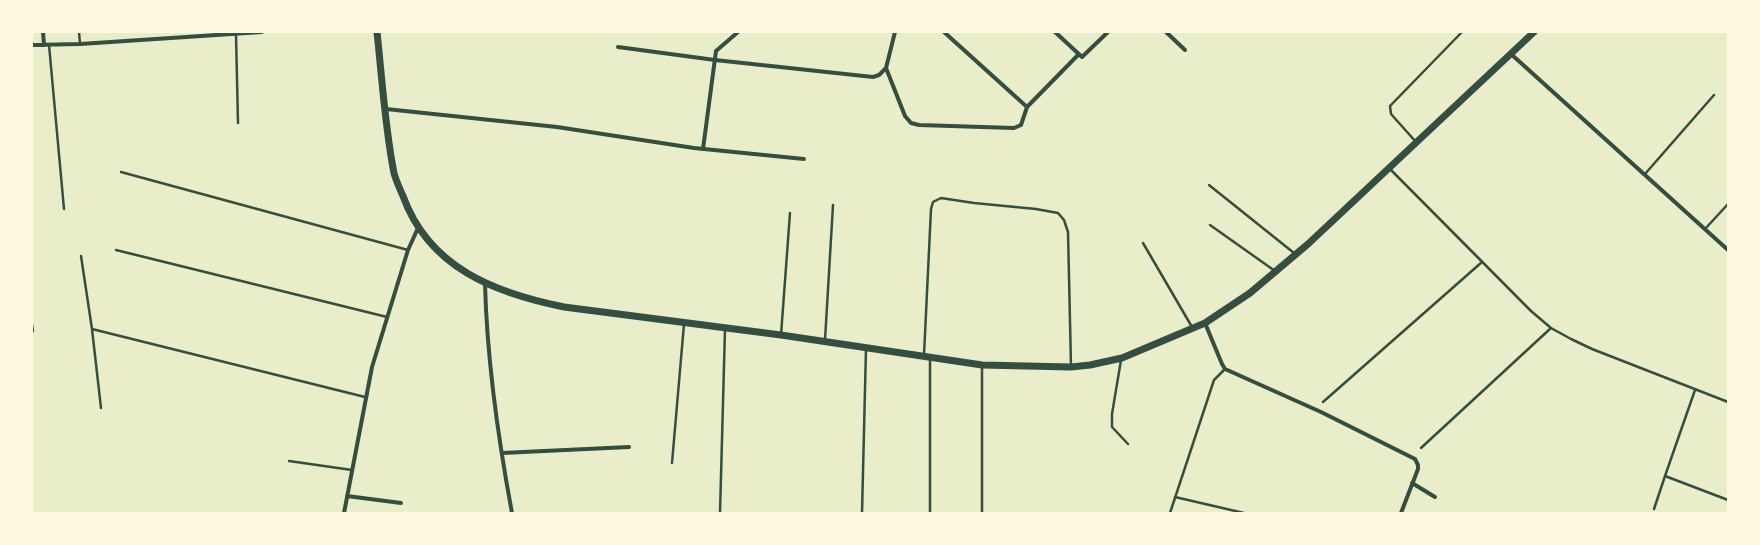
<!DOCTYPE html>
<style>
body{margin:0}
#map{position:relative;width:1760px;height:545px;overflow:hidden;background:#e9edc9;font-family:"DM Sans",sans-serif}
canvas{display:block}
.frame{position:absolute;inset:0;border:33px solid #fefae0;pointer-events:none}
</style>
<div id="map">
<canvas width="1760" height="545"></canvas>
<div class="frame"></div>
</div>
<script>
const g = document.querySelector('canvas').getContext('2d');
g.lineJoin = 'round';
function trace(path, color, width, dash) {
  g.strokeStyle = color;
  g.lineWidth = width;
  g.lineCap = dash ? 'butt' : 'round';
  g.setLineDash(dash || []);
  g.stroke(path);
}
trace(new Path2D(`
 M79,32L80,44
 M236,35L238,123
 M49,45L64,209
 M1416,142L1391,114L1390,106L1462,32
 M1389,168L1531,311L1551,328L1571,339L1592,349L1728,402
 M121,172L408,250
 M1645,174L1714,95
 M1209,185L1294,253
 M1210,225L1275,271
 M1705,229L1728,204
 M1143,243L1192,327
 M116,250L387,317
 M81,256L92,329L101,408
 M32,325L33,331
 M92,329L365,397
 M781,335L790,213
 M825,340L833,205
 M924,355L931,209L933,202L941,198L974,203L1036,209L1058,213L1064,220L1068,232L1071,366
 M930,358V513
 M1121,360L1112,414V427L1128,444
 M982,366V513
 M1695,390L1665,476L1728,500
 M1323,402L1482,262
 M1421,448L1551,328
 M289,461L352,470
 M672,463L684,324
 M1175,497L1244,513
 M1654,509L1665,476
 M720,513L725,329
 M862,513L866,348
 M1170,513L1214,380L1225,369`), '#344e41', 2.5);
trace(new Path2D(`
 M43,32L44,45
 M895,32L886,68L905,116L911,123L919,125L1014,128L1021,125L1027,107L944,32
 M1055,32L1082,57L1108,32
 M1166,32L1185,50
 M32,45L80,44L262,32
 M618,47L715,60L873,77L879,75L886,68
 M1511,54L1728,250
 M1027,107L1079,54
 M386,109L557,127L694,148L804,159
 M703,149L716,51L738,32
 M485,284C487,360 498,438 512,513
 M1205,323L1222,364L1225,369L1321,412L1415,459L1418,465V469L1401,513
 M502,453L629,447
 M1412,483L1435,497
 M347,496L401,503
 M344,513L372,367L408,250L418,228`), '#344e41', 4);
trace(new Path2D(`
 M377,32C382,78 385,128 394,173C396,181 400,189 403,196C429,268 495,293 564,307L781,335L982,365L1071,367L1090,365L1122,358L1205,323L1250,293L1308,244L1534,32`), '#344e41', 7);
</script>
